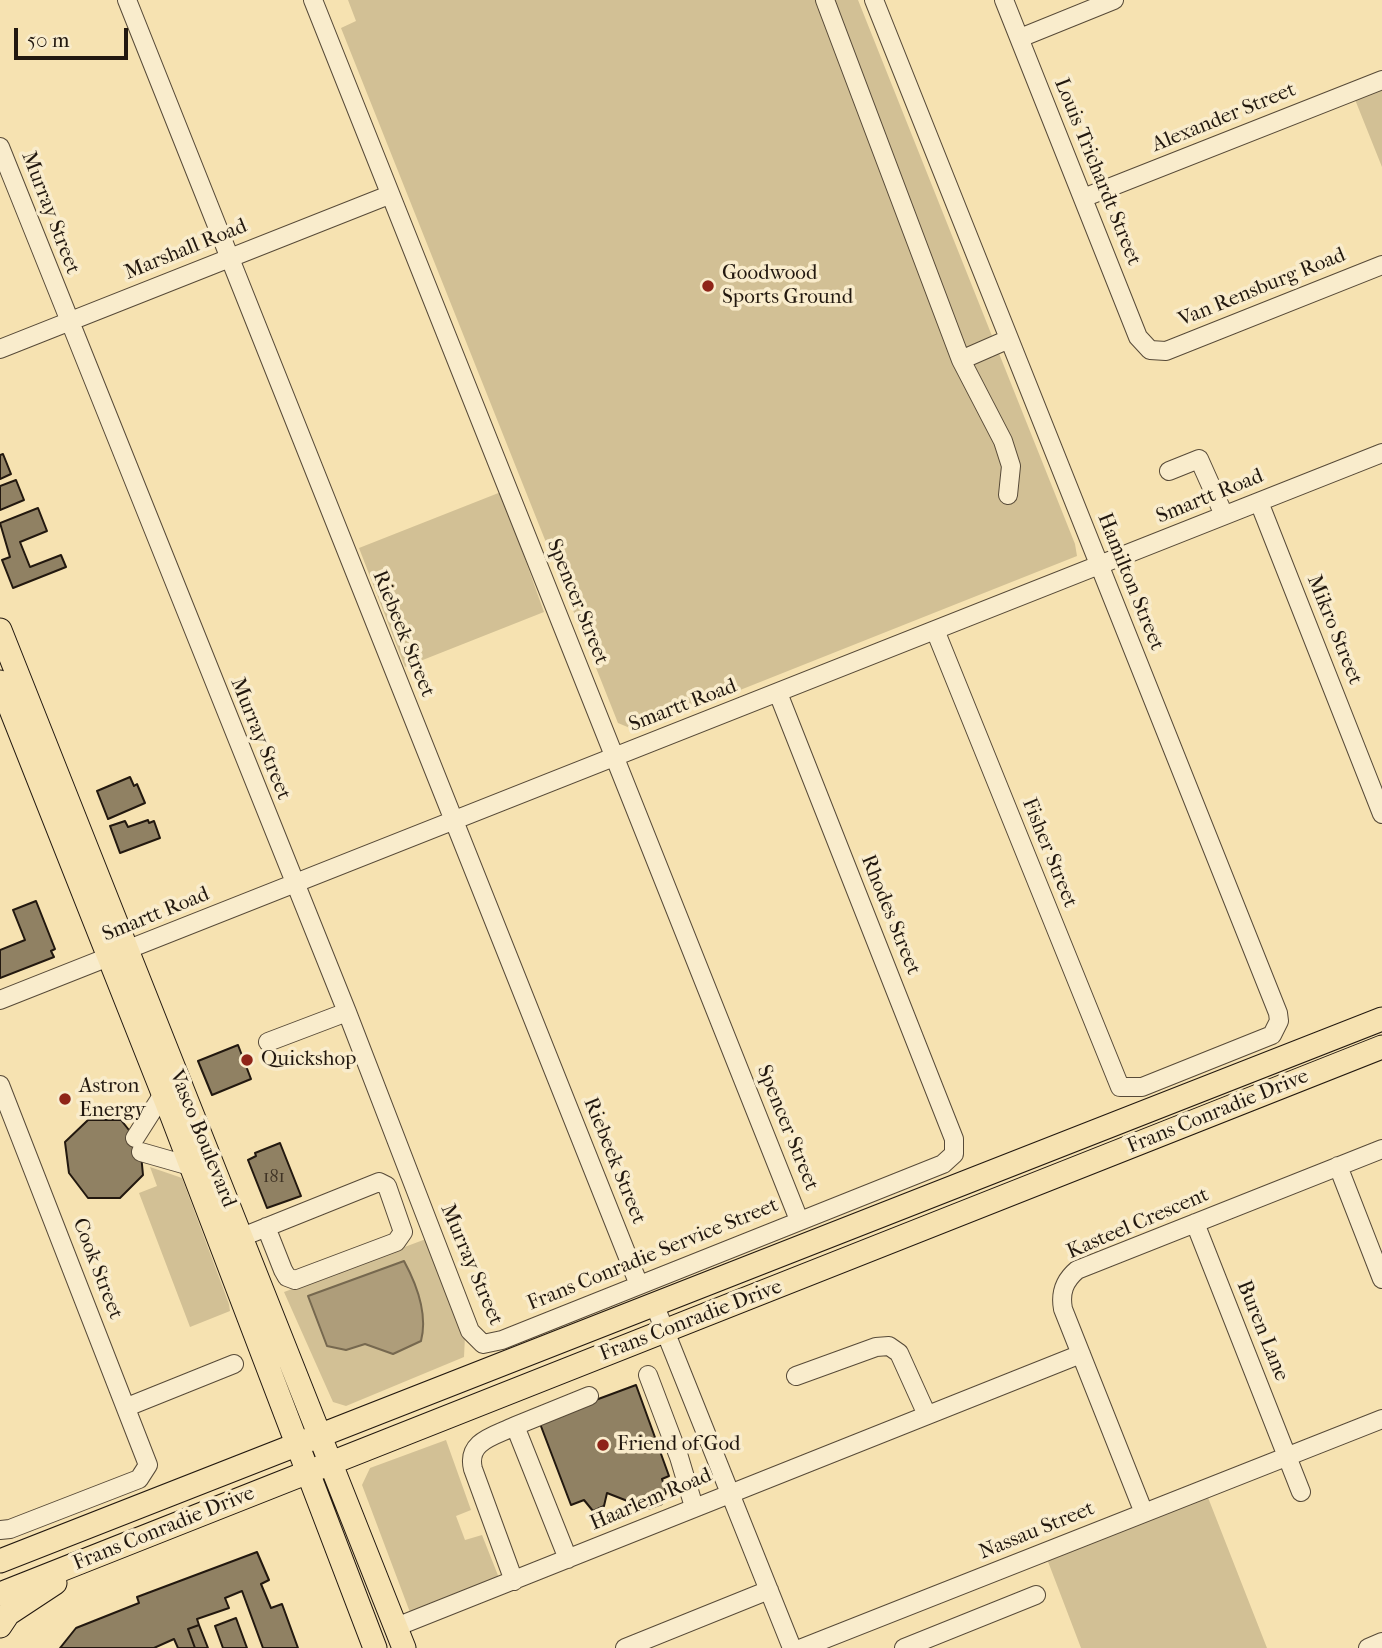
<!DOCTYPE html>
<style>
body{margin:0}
#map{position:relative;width:1382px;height:1648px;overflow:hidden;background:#f6e2b1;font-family:"IM FELL French Canon",serif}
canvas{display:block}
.scale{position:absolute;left:14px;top:28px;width:114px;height:32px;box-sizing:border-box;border:4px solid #22180f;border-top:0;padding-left:9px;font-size:21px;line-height:24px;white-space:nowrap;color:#22180f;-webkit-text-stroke:5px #f9eccc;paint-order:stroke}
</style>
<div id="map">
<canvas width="1382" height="1648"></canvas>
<div class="scale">50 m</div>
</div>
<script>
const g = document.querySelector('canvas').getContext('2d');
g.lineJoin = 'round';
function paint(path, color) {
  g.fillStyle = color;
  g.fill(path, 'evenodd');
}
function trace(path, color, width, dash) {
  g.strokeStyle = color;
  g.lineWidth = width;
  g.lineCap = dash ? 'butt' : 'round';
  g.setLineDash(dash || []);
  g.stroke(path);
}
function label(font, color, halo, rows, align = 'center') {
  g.font = font + ' "IM FELL French Canon",serif';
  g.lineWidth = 7;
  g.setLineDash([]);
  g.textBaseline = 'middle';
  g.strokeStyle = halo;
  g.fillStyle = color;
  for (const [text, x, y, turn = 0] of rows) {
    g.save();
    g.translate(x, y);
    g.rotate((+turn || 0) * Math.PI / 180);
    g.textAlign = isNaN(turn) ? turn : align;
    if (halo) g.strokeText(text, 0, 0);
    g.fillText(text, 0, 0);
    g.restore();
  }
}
paint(new Path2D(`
 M348,0H858L1075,544L1077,556L637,731L618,723L341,28L356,21Z
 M1382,86V167L1354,97Z
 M501,492L544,612L405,667L359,548Z
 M150,1167L182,1178L229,1304L230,1311L190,1327L139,1193L157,1186Z
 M426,1239L465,1336L464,1357L346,1406L333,1402L284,1292Z
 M446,1440L471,1510L456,1516L465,1540L482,1535L501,1583L411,1615L362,1485L370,1468Z
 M1207,1495L1267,1648H1081L1047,1559Z`), '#d2c095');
const water = new Path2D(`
 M404,1261C417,1285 428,1314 421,1341L393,1354L365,1344L346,1350L327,1346L308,1296Z`);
paint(water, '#ae9d7a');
trace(water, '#76684f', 2);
const building = new Path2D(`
 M3,454L11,474L0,479V455Z
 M16,480L24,500L0,510V486Z
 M38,508L47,531L20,542L30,567L61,555L66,567L13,588L2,560L10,557L0,523Z
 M130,777L134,786L137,784L145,803L108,819L97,791Z
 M148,820L149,823L154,821L160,838L120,853L110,826L125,821L128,827Z
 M36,901L55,949L51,951L54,957L0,978V950L25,940L13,910Z
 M238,1045L251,1079L212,1095L198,1061Z
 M88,1120H121L140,1144L143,1175L120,1198H88L69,1173L65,1142Z
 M280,1143L301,1196L267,1208L248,1160L256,1156L255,1153Z
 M636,1385L669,1476L662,1479L666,1492L662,1504L648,1509L607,1493L604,1506L593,1511L584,1500L571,1505L539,1421Z
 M257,1552L269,1580L261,1584L271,1608L282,1604L298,1648H263L242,1591L225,1598L229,1608L197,1619L199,1625L188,1629L195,1648H178L174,1639L154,1648H60L76,1628L139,1603L137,1597Z
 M236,1618L247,1648H223L215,1626Z
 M199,1625L208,1648H195L188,1629Z`);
paint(building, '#908163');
trace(building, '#22180f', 2);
const minor = new Path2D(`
 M127,0L639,1285
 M313,0L799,1220
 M825,0L961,360
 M874,0L1278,1013L1279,1021L1272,1035L1142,1087H1120L935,630
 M1004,0L1138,337L1150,350L1166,351L1382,265
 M1020,38L1114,0
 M0,147L347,1012L470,1331L483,1344L502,1340L943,1164L954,1154V1139L778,693
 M1083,198L1382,80
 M0,349L389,195
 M1169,471L1199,459L1224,515
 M1008,495L1011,466L1003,441L961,360L1009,339
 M1259,502L1382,814
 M0,1000L1382,453
 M268,1042L347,1012
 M0,1085L148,1465L139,1479L10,1529L0,1530
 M135,1138L163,1094
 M141,1152L190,1166
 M1338,1166L1382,1279
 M1195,1223L1301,1492
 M242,1237L379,1182L387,1186L403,1232L396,1242L295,1280L287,1277L283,1270L266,1227
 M655,1306L792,1648
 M648,1375L679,1457L694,1507
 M796,1376L876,1347L889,1346L899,1353L927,1415
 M127,1407L234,1364
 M515,1426L589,1396
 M1144,1513L1063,1309C1060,1293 1064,1281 1077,1270L1382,1149
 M514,1581L473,1469C466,1441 495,1436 515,1426L568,1559
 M396,1627L1081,1354
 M625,1648L769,1590
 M802,1648L1382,1419
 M904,1648L1036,1595
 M1368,1648L1382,1642`);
const major = new Path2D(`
 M0,630L404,1648
 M0,682L172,1116L375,1648
 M0,1561L1382,1019
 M0,1594L1382,1047
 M0,1626L8,1614L55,1583`);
trace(minor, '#574a38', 20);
trace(major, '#22180f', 25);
trace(minor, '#f9eccc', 18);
trace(major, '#f6e2b1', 23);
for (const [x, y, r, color] of [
 [708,286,7,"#8f2418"],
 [247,1060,7,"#8f2418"],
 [65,1099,7,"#8f2418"],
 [603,1445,7,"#8f2418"]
]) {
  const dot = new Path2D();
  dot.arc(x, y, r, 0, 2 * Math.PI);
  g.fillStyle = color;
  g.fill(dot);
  trace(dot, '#f9eccc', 2.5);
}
label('18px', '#3e3224', null, [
 ["181",274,1178]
]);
label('21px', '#22180f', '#f9eccc', [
 ["Alexander Street",1224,118,-22],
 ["Louis Trichardt Street",1097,172,68],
 ["Murray Street",50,213,69],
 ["Marshall Road",186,250,-22],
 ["Van Rensburg Road",1262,288,-22],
 ["Smartt Road",1210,497,-22],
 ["Hamilton Street",1130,582,68],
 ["Spencer Street",577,602,68],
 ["Mikro Street",1334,630,68],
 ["Riebeek Street",403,634,68],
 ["Smartt Road",683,706,-21],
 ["Murray Street",260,739,68],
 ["Fisher Street",1049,853,68],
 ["Smartt Road",156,915,-22],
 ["Rhodes Street",890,915,68],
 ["Frans Conradie Drive",1218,1112,-22],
 ["Spencer Street",787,1128,68],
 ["Vasco Boulevard",202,1139,68],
 ["Riebeek Street",614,1161,68],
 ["Kasteel Crescent",1138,1224,-23],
 ["Frans Conradie Service Street",653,1255,-22],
 ["Murray Street",471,1265,67],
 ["Cook Street",97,1269,69],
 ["Frans Conradie Drive",691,1321,-21],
 ["Buren Lane",1262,1331,68],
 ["Haarlem Road",651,1500,-23],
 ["Frans Conradie Drive",164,1529,-22],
 ["Nassau Street",1037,1531,-22]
]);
label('21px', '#22180f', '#f9eccc', [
 ["Goodwood",722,274],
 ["Sports Ground",722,298],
 ["Quickshop",261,1060],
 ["Astron",79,1087],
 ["Energy",79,1111],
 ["Friend of God",617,1445]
], 'left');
</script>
